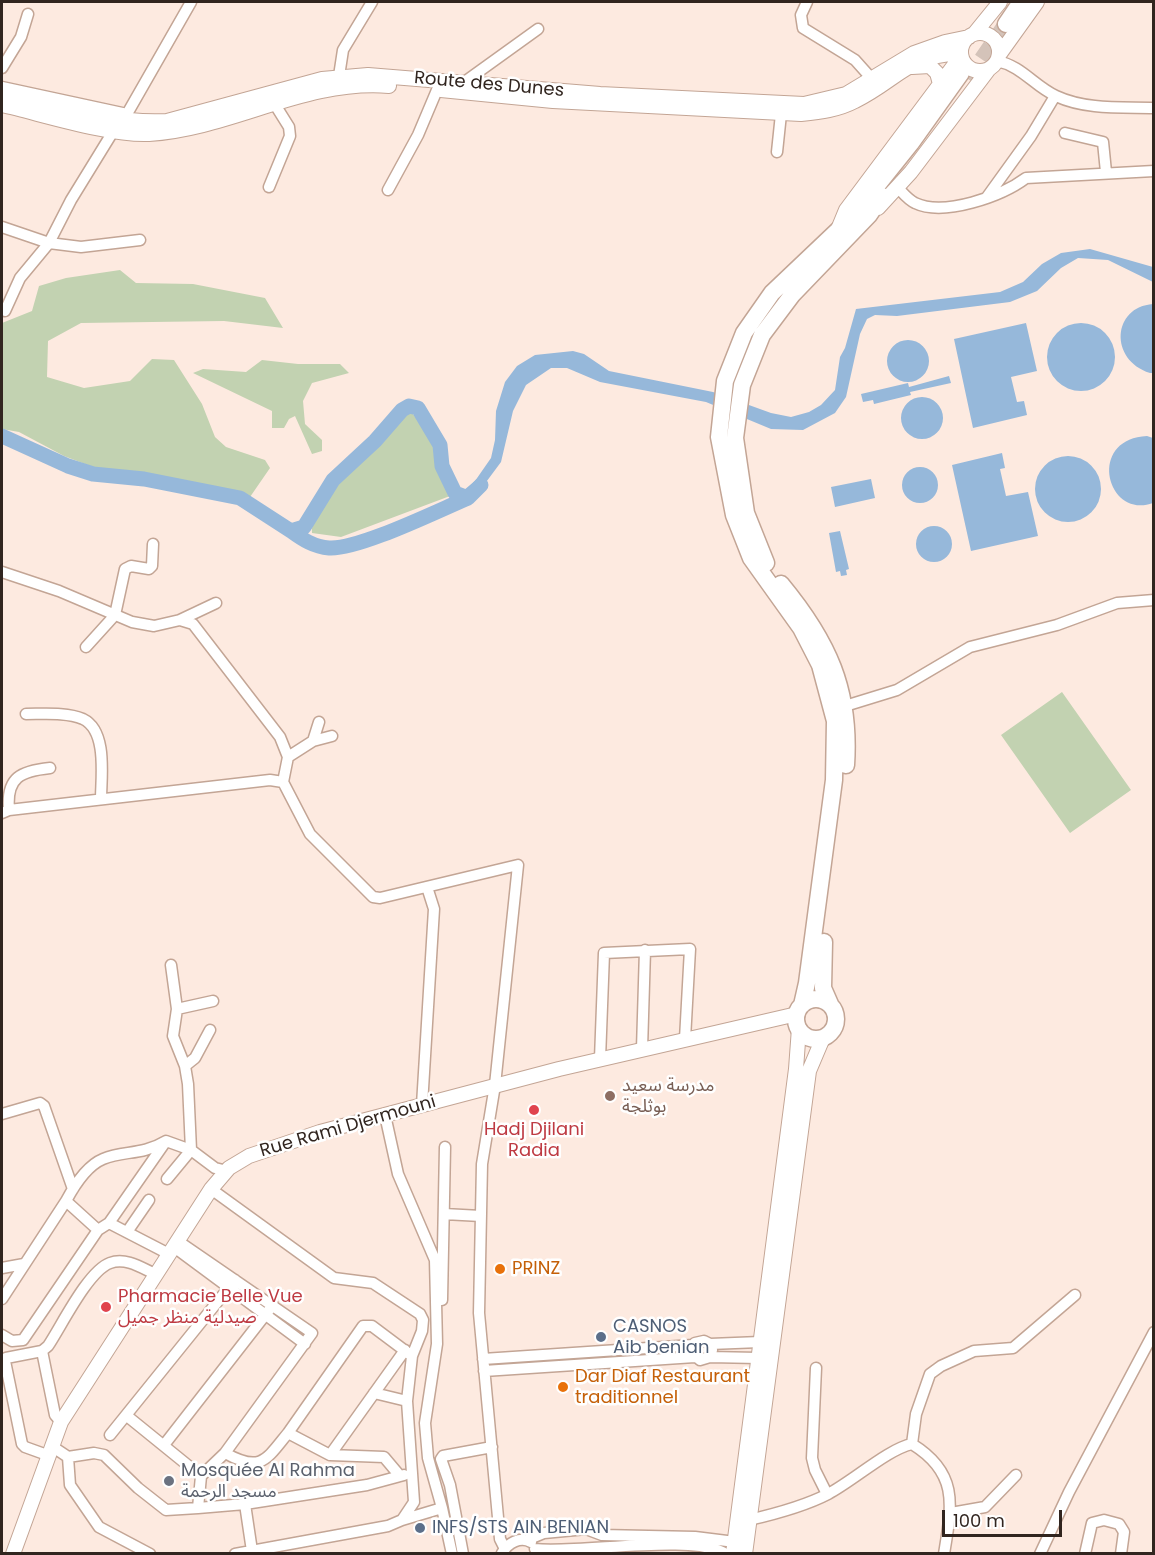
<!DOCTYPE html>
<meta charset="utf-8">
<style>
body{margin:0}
#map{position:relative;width:1155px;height:1555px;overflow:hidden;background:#fdeae0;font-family:Poppins,sans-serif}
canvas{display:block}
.frame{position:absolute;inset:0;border:3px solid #31251f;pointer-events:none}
.scale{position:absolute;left:942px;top:1510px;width:120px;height:27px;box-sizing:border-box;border:3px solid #31251f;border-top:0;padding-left:8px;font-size:18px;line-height:21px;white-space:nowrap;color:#31251f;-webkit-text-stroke:4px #fff;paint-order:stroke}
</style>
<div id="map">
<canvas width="1155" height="1555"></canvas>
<div class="frame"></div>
<div class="scale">100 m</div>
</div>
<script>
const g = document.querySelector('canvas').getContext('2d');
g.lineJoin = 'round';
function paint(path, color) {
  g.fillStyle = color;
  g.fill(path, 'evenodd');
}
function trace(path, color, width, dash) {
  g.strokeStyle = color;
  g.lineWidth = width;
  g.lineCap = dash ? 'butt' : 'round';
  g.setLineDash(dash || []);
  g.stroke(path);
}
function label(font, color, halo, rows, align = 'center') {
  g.font = font + ' Poppins,"Noto Sans Arabic",sans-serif';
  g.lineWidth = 5;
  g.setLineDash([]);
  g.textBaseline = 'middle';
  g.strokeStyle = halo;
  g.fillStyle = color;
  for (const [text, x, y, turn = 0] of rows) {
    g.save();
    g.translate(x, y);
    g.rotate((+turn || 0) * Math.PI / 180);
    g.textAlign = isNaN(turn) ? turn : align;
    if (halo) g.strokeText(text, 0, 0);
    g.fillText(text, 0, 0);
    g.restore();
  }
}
paint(new Path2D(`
 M120,270L136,283L193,284L265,298L283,328L224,321L81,323L48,341L47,377L84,388L130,381L152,359L174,360L202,404L215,437L226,447L265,460L270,468L250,497L150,474L93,467L64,456L19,432L2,429V323L32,311L39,286L66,278Z
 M262,360L298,364H340L349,373L312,383L303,401L305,424L322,440V451L312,454L295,416L289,419L284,428H272V411L193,373L203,369L246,372Z
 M404,414H413L438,447L440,469L450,496L341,537L312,533C311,496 379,440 404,414Z
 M1062,692L1131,790L1070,833L1001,735Z`), '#c2d2b1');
paint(new Path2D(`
 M1090,249L1153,267V282L1108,260L1078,258L1061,268L1037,291L1010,302L897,316L875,315L867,319L860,334L846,397L835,413L803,430L771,429L706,402L600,382L567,368H551L526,385L513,411L501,462L478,493L468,498L458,495L475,481L491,458L495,440L496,411L505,382L517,366L535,355L573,351L584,354L609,371L713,392L771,413L791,417L809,412L821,405L835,390L840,357L845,348L856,309L1000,292L1023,282L1042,264L1061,253Z
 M1153,304L1154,373H1150C1109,360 1112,307 1153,304Z
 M1047 357a34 34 0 1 1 68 0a34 34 0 1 1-68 0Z
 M1026,323L1037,371L1011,377L1017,402L1024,401L1027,415L973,428L954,339Z
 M887 361a21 21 0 1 1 42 0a21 21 0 1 1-42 0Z
 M949,376L951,383L910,392L911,395L874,404L873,400L863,402L861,394L908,383L909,387Z
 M901 418a21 21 0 1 1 42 0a21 21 0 1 1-42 0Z
 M1147,436L1153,438V503C1107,520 1086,439 1147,436Z
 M1002,453L1005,468L1000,469L1006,496L1028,492L1038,536L971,551L952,465Z
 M1035 489a33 33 0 1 1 66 0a33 33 0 1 1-66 0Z
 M902 485a18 18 0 1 1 36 0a18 18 0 1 1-36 0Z
 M871,479L875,498L835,507L831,487Z
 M916 544a18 18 0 1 1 36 0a18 18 0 1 1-36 0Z
 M840,531L849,569L846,570L847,575L841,576L840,571L836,572L829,533Z`), '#96b8da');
trace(new Path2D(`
 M2,436L68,466L93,474L144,479L240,498L291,531L304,527L333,480L375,441L402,410L409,406L418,408L440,445L442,466L455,493L468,498L481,485
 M291,531C302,539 314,547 329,548C358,550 437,511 468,498`), '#96b8da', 15);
trace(new Path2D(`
 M968,79L1006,24`), '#d4c3b9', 16, [16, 8]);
const minor = new Path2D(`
 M807,2L801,15L803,28L855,60L872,79
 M997,61C1022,66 1034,86 1056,96C1086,110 1122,107 1154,108
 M2,68L21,37L28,14
 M339,76L343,50L372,2
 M463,83L538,29
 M2,87L127,114L191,2
 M1065,133L1103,142L1106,172
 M777,152L781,114
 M269,187L290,136L289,127L274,103
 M897,187C902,192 908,200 915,203C944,217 1002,196 1026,178L1154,171
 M388,190L418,135L437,90
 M987,197L1031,136L1055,96
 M2,227L49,243L81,247L140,240
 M5,311L20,278L49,243L71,200L114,130
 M2,572L59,591L132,622L154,626L180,620L193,624L280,737L288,757L283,782
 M180,620L216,603
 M86,647L115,615L125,569L131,566L149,569L152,566L153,544
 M845,706L897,690L970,647L1057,625L1117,603L1154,600
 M26,714C44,714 67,712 83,719C108,731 101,778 101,799
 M313,741L319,722
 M288,757L313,741L332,736
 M9,810C6,777 21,771 50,768
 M2,813L9,810L270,780L283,782L310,834L373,897L380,898L518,865L495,1085L482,1164L479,1313L500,1539L505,1549
 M171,965L177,1009L173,1036L185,1066L188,1084L191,1150L215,1168L227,1171
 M177,1009L213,1001
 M642,1049L645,950
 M600,1059L604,953L690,949L685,1039
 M185,1066L195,1058L210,1030
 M422,1105L434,909L427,887
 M2,1114L40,1103L44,1106L73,1189
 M385,1115L398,1174L435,1260L437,1344L425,1423L428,1458L442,1508L402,1520
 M211,1189L334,1278L373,1283L420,1314L423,1320L422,1331L412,1356L407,1401L414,1502L402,1520L388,1526L235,1554
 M444,1214L481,1216
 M109,1223L169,1254
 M98,1230L109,1223L164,1144
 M127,1232L149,1200
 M178,1241L312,1333L225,1453
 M174,1247L305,1344
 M2,1268L24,1264
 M2,1299L66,1201
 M442,1300L445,1147
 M2,1335L12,1341L23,1340L98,1230L66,1201C74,1186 86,1166 103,1159C124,1150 141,1156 166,1141L191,1150L167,1179
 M710,1344L760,1342
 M42,1351L55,1415L61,1422
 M710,1357L712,1350L710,1344L704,1341L695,1343L693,1354L700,1360L710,1357L758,1358
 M483,1359L693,1345
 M816,1368L812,1458L815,1470L827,1494
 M484,1371L695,1357
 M374,1393L407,1401
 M127,1416L201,1476
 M288,1433L363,1326H372L412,1356
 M110,1435L235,1280
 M912,1444L916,1414L930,1374L941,1366L974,1351L1013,1348L1075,1295
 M164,1445L273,1305
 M53,1447L68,1457L94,1453L104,1455L138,1488L166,1510L198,1508L201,1476L225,1453C261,1473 266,1460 288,1433L330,1455L384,1457L400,1476
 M330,1455L405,1350
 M50,1456L25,1447L22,1444L5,1361L6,1358L42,1351L48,1346C62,1325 88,1271 110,1263C126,1257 142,1268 155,1274
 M68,1457L70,1485L99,1527L150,1554
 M245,1504L252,1551
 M198,1508L245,1504L367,1485L404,1475
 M442,1508L452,1554
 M951,1513L985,1507L1016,1475
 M749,1520C775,1514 805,1506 828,1494C853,1481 888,1449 912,1444C959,1473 952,1505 944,1554
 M527,1540L544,1533L586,1529L602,1535L695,1537L735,1542
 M535,1549C580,1554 693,1533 726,1554
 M502,1553C508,1543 520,1536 531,1542
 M463,1554L450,1485L441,1459L443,1456L492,1447
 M1040,1554L1069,1492L1154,1332
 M1085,1554L1092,1523L1104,1520L1119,1524L1124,1532L1121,1554`);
const major = new Path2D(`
 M961 52a19 19 0 1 1 38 0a19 19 0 1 1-38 0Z
 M974,34L1000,2
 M999,55L1037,2
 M912,67L930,66L937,73L940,84
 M441,90L553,101L801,114C820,112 838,110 855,101C899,79 906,56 961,53
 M2,94C56,106 111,124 167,121L322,79L368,75L600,94L804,104L846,94L914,53L945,42L969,37
 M2,105C42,114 110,136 149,134C231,129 305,79 389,86
 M878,208L911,172L989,69
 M839,227L846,210L961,56
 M13,1554L61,1422L211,1189L229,1168L249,1156L320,1132L559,1069L797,1014
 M733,1554L796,1069L799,1028
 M745,1554L809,1071L823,1038`);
const highway = new Path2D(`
 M1006,24L1021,2
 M766,563L746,513L735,438L742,385L762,335L792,295L869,215L882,196
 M781,584C828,641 851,690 846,765
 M824,942L823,988L830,1004
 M796 1019a20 20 0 1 1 40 0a20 20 0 1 1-40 0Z
 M802,1005L807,983L834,780L835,721L820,665L801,628L751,558L734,515L719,437L725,381L744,333L772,293L851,218L911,143L961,73`);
trace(minor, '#c3a595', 13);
trace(major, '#c3a595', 16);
trace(highway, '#c3a595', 19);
trace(minor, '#fff', 10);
trace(major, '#fff', 14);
trace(highway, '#fff', 16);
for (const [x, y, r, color] of [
 [610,1096,6,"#8d6e63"],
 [534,1110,6,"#e0444e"],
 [500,1269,6,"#e8710a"],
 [106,1307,6,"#e0444e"],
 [601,1337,6,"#5c6f8a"],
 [563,1387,6,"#e8710a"],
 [169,1481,6,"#6b7280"],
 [420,1528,6,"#5c6f8a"]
]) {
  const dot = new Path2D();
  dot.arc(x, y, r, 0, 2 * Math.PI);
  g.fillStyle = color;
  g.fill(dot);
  trace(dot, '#fff', 2);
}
label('18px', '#31251f', '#fff', [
 ["Route des Dunes",489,85,5],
 ["Rue Rami Djermouni",348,1127,-16]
]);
label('18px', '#785e54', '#fff', [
 ["مدرسة سعيد",622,1086],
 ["بوثلجة",622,1107]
], 'left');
label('18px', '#be3a42', '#fff', [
 ["Hadj Djilani",534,1130],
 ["Radia",534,1151],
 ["Pharmacie Belle Vue",118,1297,"left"],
 ["صيدلية منظر جميل",118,1318,"left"]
]);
label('18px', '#c56008', '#fff', [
 ["PRINZ",512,1269],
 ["Dar Diaf Restaurant",575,1377],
 ["traditionnel",575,1398]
], 'left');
label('18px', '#4e5e75', '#fff', [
 ["CASNOS",613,1327],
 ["Aib benian",613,1348],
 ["INFS/STS AIN BENIAN",432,1528]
], 'left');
label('18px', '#5b616d', '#fff', [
 ["Mosquée Al Rahma",181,1471],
 ["مسجد الرحمة",181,1492]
], 'left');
</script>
